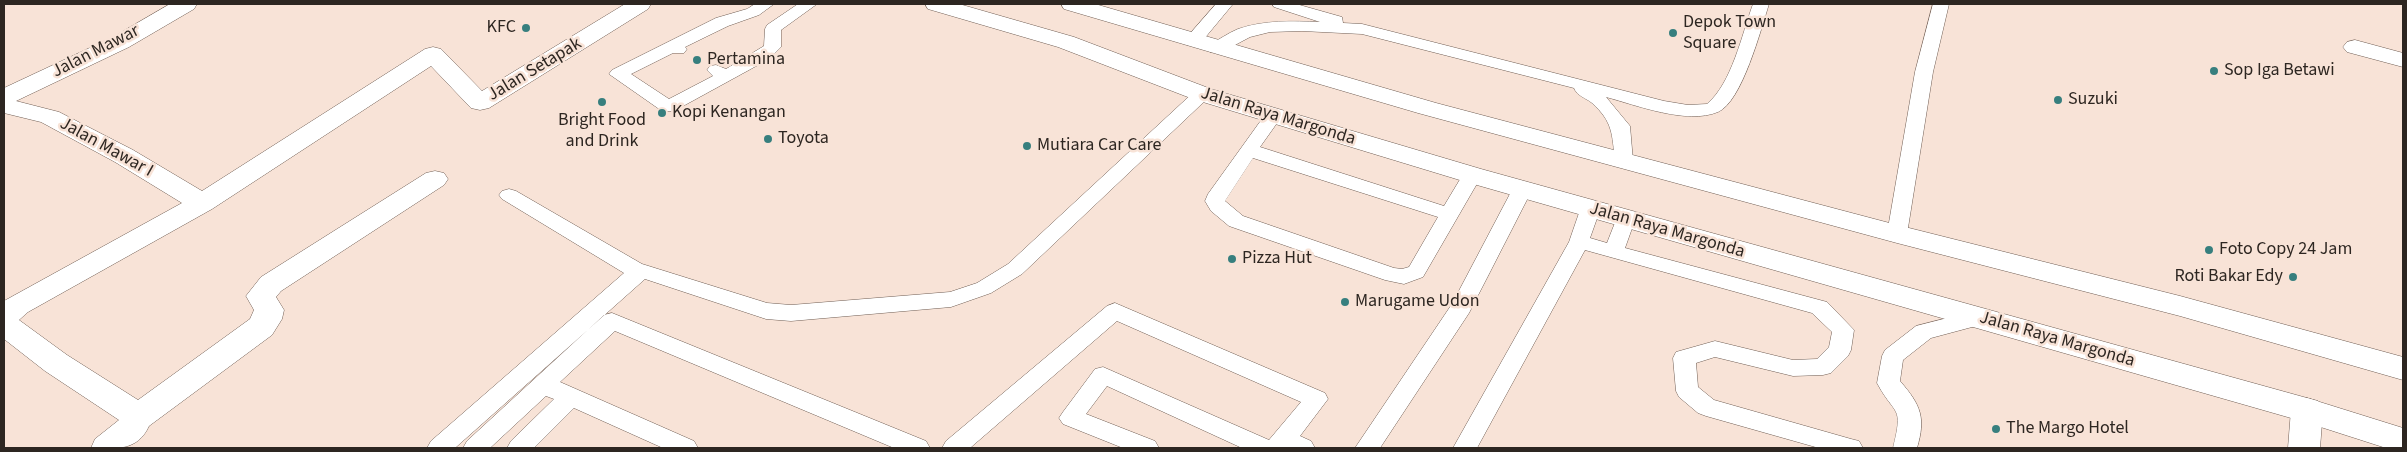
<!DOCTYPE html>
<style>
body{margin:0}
#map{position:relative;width:2407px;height:452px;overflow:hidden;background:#f8e3d7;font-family:"Source Sans 3",sans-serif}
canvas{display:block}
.frame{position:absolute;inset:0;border:5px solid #2d2621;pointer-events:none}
</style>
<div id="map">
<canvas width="2407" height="452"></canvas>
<div class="frame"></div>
</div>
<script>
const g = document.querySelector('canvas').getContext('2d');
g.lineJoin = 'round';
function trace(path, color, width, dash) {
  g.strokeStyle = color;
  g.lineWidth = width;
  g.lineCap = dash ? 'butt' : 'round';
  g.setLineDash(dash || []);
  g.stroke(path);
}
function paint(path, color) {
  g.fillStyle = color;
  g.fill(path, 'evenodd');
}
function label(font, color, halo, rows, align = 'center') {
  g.font = font + ' "Source Sans 3",sans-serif';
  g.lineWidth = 5;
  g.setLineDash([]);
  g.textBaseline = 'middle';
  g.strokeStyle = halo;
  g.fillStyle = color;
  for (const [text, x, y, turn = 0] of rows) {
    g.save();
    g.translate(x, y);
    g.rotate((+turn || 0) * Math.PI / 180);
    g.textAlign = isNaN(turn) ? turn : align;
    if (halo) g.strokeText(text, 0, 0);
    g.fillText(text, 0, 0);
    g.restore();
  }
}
const lane = new Path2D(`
 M755,4H774L759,15L728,26L685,47L687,49L684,53H673L631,74L669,99L713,76L707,70L710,66L716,65L726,69L764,46L765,29L767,25L798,4H817L781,30V47L769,59L674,111H662L609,74L612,70L716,18L747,9Z
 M1216,4H1233L1199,45H1187L1185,41L1187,37Z
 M1272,4H1296L1342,17L1343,23L1362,24L1664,101L1688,105L1707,104C1732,83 1742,34 1753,4H1769C1761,29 1742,102 1718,112C1687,125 1636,105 1606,97L1630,126L1633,161L1631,165L1624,167L1617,165L1615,161C1612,134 1613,122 1592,103C1586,98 1577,96 1574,88L1362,34L1302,31L1270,32L1250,37L1222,52H1210L1207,48L1210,44C1219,40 1228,33 1238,29C1264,20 1293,21 1320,22L1274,7Z
 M1933,4H1949L1933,72L1907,234L1904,239L1897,241L1890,239L1887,234L1915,72Z
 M1202,89L1208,90L1211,94L1208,98L1022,274L991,293L951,307L791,321L766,319L645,279L455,448H427L431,441L624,273L502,199L499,195L502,191L509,189L516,191L642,264L767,303L791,305L950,292L977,283L1008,264L1196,90Z
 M1273,110L1279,112L1282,116L1260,147L1444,206L1465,171L1472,169L1479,171L1482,175L1423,277L1404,284L1385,280L1229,226L1211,211L1205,201L1208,194L1267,112ZM1253,158L1438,217L1409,267L1402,269L1394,268L1243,216L1225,201Z
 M1522,184L1529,186L1532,190L1469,313L1380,448H1355L1452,304L1512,190L1515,186Z
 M1590,203L1597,205L1600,210L1590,238L1607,243L1618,215L1625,213L1632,215L1635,220L1625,248L1827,302L1854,330L1851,350L1848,356L1831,373L1823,375L1793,376L1715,357L1696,363L1698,387L1714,400L1851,439L1859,441L1863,448H1819L1706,416L1698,413L1679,397L1676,391L1673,358L1676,352L1715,341L1793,360L1817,359L1829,347L1832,332L1812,313L1585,250L1477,448H1453L1569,242L1580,210L1583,205Z
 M1115,303L1325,393L1328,399L1300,436L1311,441L1315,448H1242L1107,386L1086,414L1155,441L1159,448H1123L1063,424L1059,418L1063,412L1095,369L1103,367L1269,440L1301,402L1117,321L970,448H942L946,441L1107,306Z
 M1979,310L1987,313L1990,318L1987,323L1931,338L1903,360L1900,381C1921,405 1926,418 1917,448H1893C1904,404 1895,417 1877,383L1882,356L1885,350L1916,326Z
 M612,313L926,441L930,448H894L615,331L560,382L694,441L698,448H663L574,408L534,448H507L511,441L554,399L546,396L490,448H463L467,441L604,315Z`);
const street = new Path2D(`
 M170,4H197L194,9L129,47L16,101L59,112L133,150L202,191L425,49L433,47L441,49L482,91L625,4H651L648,9L489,108L480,110L471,108L431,66L212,209L28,312L19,320L67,355L138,400L250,319L254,310L246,296L261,277L426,173L435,171L444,173L448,179L444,185L281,291L276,297L284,310L282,319L272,335L149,426C137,452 116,448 91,448L95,439L119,420L45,371L4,339V301L182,203L115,162L41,122L4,113V88L113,37Z
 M2355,40L2403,53V67L2347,52L2343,47L2347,42Z
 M2307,398L2318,401L2323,410L2320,448H2288L2291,410L2296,401Z`);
const primary = new Path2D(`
 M925,4H959L1074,37L1211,89L1481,169L2307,398L2403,428V448H2386L2305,422L1463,181L1193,99L1058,47L928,9Z
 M1061,4H1095L1436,103L1897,225L2180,296L2403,357V380L2180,316L1897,243L1418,113L1064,9Z`);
trace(lane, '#705e54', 1);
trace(street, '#705e54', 1);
trace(primary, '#705e54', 1);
paint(lane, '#fff');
paint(street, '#fff');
paint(primary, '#fff');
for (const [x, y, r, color] of [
 [526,28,5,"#377f7e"],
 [1673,33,5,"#377f7e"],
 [697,60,5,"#377f7e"],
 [2214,71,5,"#377f7e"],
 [2058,100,5,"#377f7e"],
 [602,102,5,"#377f7e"],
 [662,113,5,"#377f7e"],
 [768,139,5,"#377f7e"],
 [1027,146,5,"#377f7e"],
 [2209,250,5,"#377f7e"],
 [1232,259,5,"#377f7e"],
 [2293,277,5,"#377f7e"],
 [1345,302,5,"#377f7e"],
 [1996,429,5,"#377f7e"]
]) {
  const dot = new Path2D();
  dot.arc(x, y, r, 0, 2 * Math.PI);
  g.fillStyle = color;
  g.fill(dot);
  trace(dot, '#f8e3d7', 2);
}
label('18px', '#2d2621', '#f8e3d7', [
 ["Depok Town",1683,23],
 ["Square",1683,44],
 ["KFC",516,28,"right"],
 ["Pertamina",707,60],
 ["Sop Iga Betawi",2224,71],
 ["Suzuki",2068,100],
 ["Kopi Kenangan",672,113],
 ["Bright Food",602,121,"center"],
 ["and Drink",602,142,"center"],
 ["Toyota",778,139],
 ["Mutiara Car Care",1037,146],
 ["Foto Copy 24 Jam",2219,250],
 ["Pizza Hut",1242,259],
 ["Roti Bakar Edy",2283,277,"right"],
 ["Marugame Udon",1355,302],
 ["The Margo Hotel",2006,429]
], 'left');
label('18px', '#2d2621', '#f8e3d7', [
 ["Jalan Mawar",96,52,-27],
 ["Jalan Setapak",535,70,-31],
 ["Jalan Raya Margonda",1278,117,17],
 ["Jalan Mawar I",106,148,29],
 ["Jalan Raya Margonda",1667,231,16],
 ["Jalan Raya Margonda",2057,340,16]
]);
</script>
